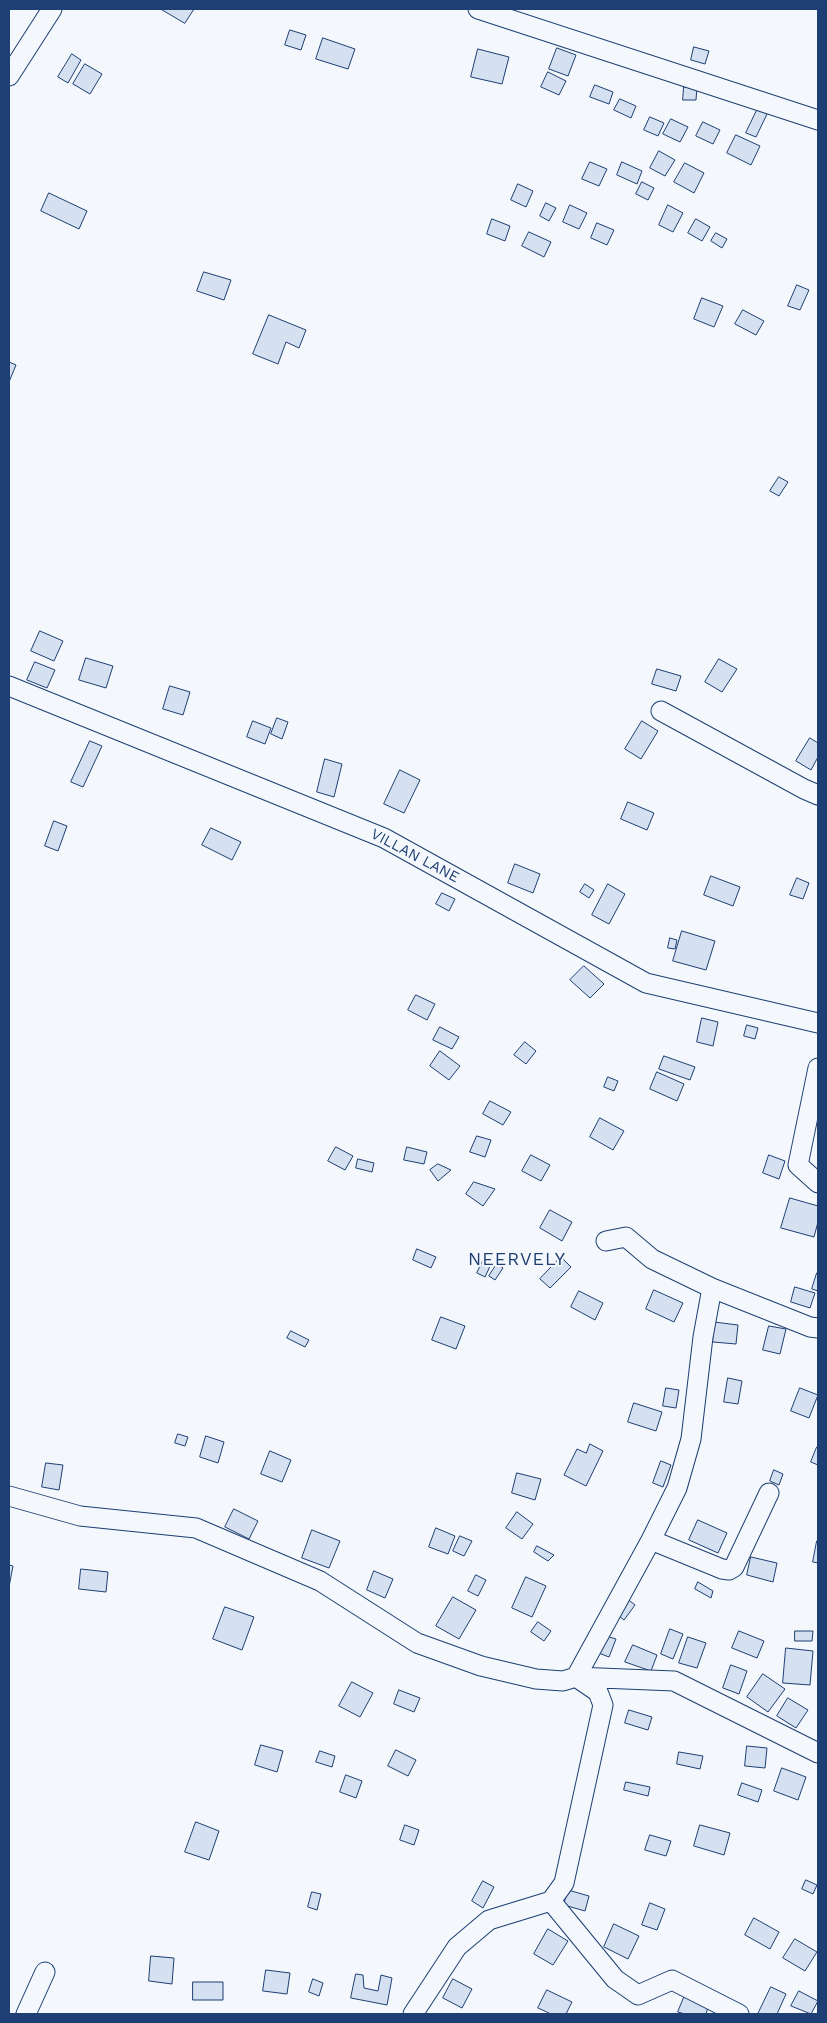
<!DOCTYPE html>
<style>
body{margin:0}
#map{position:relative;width:827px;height:2023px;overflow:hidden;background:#f4f7fb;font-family:"Work Sans",sans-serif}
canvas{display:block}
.frame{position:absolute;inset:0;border:10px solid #1d3f73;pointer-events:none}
</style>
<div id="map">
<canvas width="827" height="2023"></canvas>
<div class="frame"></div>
</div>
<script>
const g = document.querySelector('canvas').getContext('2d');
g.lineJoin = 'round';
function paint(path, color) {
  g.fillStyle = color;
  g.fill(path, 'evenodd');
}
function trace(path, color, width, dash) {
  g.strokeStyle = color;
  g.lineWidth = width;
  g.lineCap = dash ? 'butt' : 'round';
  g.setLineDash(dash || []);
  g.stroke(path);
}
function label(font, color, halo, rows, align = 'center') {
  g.font = font + ' "Work Sans",sans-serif';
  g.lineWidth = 4;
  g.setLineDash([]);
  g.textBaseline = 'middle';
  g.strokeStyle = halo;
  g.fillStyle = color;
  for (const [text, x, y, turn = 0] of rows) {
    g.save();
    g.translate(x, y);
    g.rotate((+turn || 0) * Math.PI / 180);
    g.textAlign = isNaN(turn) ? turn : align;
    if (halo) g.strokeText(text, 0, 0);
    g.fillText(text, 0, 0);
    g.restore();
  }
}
const building = new Path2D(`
 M161,9H194L185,23Z
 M290,30L306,35L301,50L285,45Z
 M323,38L355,49L348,69L316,59Z
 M694,47L709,51L705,64L691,60Z
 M557,48L576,55L568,76L549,69Z
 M478,49L509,57L502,84L471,77Z
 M72,54L81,60L68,83L58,77Z
 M85,64L102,74L90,94L73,84Z
 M548,72L566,81L559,95L541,87Z
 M595,85L613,92L609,104L590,97Z
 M684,87H697L696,100H683Z
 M620,99L636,106L631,118L614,110Z
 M758,108L768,112L756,137L746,133Z
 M650,117L664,123L658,136L644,130Z
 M671,119L688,127L680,142L663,134Z
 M703,122L720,130L713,144L696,136Z
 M736,135L760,146L751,165L727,153Z
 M659,151L675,160L665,176L650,168Z
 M590,162L607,169L599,186L582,179Z
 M622,162L642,171L637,184L617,175Z
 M685,163L704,173L694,193L674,182Z
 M642,182L654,188L648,200L636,194Z
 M518,184L533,191L526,207L511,200Z
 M49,193L87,211L79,229L41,211Z
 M546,203L556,208L549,221L540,216Z
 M570,205L587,213L579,229L563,222Z
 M668,205L683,213L673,232L659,225Z
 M492,219L510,226L505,241L487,234Z
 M696,219L710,227L702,241L688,233Z
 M597,223L614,230L607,245L591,238Z
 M529,232L551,242L544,257L522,246Z
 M716,233L727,239L722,248L711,241Z
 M204,272L231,280L224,300L197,291Z
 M797,285L809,290L800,310L788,306Z
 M702,298L723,306L714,327L694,319Z
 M743,310L764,321L756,335L735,324Z
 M269,315L306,330L299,348L286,342L278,364L253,354Z
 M9,362L16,365L9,382Z
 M779,477L788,482L779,496L770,491Z
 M40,631L63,641L54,661L31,651Z
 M86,658L113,666L106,688L79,680Z
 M719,659L737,669L722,692L705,682Z
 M35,662L55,670L47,688L27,680Z
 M657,669L681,676L676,691L652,684Z
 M170,686L190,692L183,715L163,709Z
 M277,718L288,722L282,739L271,734Z
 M253,721L271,728L265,744L247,737Z
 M642,721L658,731L641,759L625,749Z
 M810,738L818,743V757L811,770L796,761Z
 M90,741L102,746L83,787L71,782Z
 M325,759L342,764L334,797L317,792Z
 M400,770L420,780L404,813L384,804Z
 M628,802L654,813L647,830L621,819Z
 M54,821L67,826L58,851L45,846Z
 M211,828L241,842L232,860L202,845Z
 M515,864L540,874L533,893L508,883Z
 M711,876L740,887L733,906L704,895Z
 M797,878L809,883L803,899L790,895Z
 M585,884L594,890L589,898L580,892Z
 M608,884L625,894L609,924L592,915Z
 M442,893L455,899L449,911L436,904Z
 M682,931L715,941L706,970L673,961Z
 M670,938L677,940L675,949L668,948Z
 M584,966L604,984L590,998L570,980Z
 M416,995L435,1004L427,1020L408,1010Z
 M702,1018L718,1022L713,1046L697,1042Z
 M747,1025L758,1028L755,1039L744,1036Z
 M440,1027L459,1037L452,1049L433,1040Z
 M525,1042L536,1051L526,1064L514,1055Z
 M440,1051L460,1066L449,1080L430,1066Z
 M664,1056L695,1067L690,1080L659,1069Z
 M657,1072L684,1084L677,1101L650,1089Z
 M608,1077L618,1081L614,1091L604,1087Z
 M490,1101L511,1112L503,1125L483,1114Z
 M600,1118L624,1131L613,1150L590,1137Z
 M477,1136L491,1140L485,1157L470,1152Z
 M336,1147L353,1156L345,1170L328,1161Z
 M407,1147L427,1152L424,1164L404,1160Z
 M531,1155L550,1165L541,1181L522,1171Z
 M769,1155L785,1161L779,1179L763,1173Z
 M358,1159L374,1163L372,1172L356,1168Z
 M438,1164L451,1170L438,1181L430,1170Z
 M474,1182L495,1189L483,1206L466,1194Z
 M790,1198L818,1206V1222L814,1237L781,1228Z
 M550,1210L572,1222L562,1241L540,1228Z
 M417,1249L436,1257L431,1268L413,1260Z
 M561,1257L571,1267L550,1288L540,1279Z
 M484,1259L492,1262L485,1277L477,1273Z
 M497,1264L503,1268L495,1280L489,1276Z
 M817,1273H818V1291L812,1289Z
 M795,1287L815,1293L810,1308L791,1302Z
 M654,1290L683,1303L674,1322L646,1309Z
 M579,1291L603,1303L595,1320L571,1307Z
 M441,1317L465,1326L456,1349L432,1340Z
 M714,1322L738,1325L736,1344L713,1342Z
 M769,1326L786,1329L780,1354L763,1350Z
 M291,1331L309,1340L305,1347L287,1338Z
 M728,1378L742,1381L738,1404L724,1402Z
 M666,1388L679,1390L676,1408L663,1406Z
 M800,1388L818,1395L809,1418L791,1411Z
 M634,1403L662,1412L656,1431L628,1422Z
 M178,1434L188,1437L185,1446L175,1443Z
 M206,1436L224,1442L218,1463L200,1457Z
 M590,1444L603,1451L586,1486L564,1475L577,1449L586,1453Z
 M817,1447H818V1465L811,1462Z
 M270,1451L291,1460L282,1482L261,1474Z
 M661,1461L671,1465L663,1487L653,1483Z
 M46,1463L63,1465L59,1490L42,1487Z
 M774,1470L783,1474L779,1485L770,1481Z
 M517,1473L541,1479L535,1500L512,1493Z
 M234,1509L258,1521L249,1539L225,1527Z
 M517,1512L533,1524L522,1539L506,1528Z
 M698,1520L727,1533L718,1553L689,1540Z
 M436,1528L455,1536L448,1554L429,1547Z
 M312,1530L340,1541L329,1568L302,1558Z
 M460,1536L472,1541L464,1556L453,1551Z
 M817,1541H818V1563L813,1562Z
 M537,1546L554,1555L548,1561L534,1552Z
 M751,1557L777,1563L773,1582L747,1575Z
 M9,1565L13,1566L9,1587Z
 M81,1569L108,1572L106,1592L79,1589Z
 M374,1571L393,1579L385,1598L367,1590Z
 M476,1575L486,1580L478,1596L468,1591Z
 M526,1577L546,1586L532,1617L512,1608Z
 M698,1582L713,1591L711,1598L695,1589Z
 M453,1597L476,1610L459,1639L436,1626Z
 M625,1597L635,1605L624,1620L614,1612Z
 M225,1607L254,1617L242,1650L213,1639Z
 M538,1622L551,1631L544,1641L531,1632Z
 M670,1629L683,1634L673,1659L661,1654Z
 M739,1631L764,1641L757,1658L732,1648Z
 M795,1631H813L812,1641H795Z
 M603,1635L616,1639L609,1657L596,1652Z
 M688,1637L706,1643L697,1668L679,1663Z
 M633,1645L657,1655L651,1671L625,1662Z
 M786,1648L813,1651L810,1685L783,1683Z
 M731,1665L747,1671L739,1694L723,1688Z
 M763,1674L785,1689L768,1712L747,1697Z
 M352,1682L373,1693L360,1717L339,1706Z
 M399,1690L420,1698L414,1712L394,1704Z
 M788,1698L808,1710L796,1728L777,1716Z
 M629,1710L652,1717L648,1730L625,1723Z
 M261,1745L283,1751L277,1772L255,1765Z
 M747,1746L767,1748L765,1768L745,1766Z
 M396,1750L416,1760L408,1776L388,1766Z
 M320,1751L335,1756L332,1767L316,1762Z
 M679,1752L703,1756L700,1769L677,1764Z
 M782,1768L806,1777L798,1800L774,1791Z
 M346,1775L362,1781L356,1798L340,1792Z
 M626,1782L650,1787L648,1796L624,1790Z
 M742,1783L762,1790L758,1802L738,1795Z
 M196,1822L219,1831L209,1860L185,1852Z
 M405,1825L419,1830L414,1845L400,1840Z
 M700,1825L730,1833L724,1855L694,1846Z
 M650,1835L671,1841L666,1856L645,1850Z
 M806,1880L817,1885L813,1894L802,1889Z
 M483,1881L494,1887L483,1908L472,1901Z
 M568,1890L589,1896L585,1911L564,1905Z
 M312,1892L321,1894L317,1910L308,1907Z
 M650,1903L665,1909L657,1930L642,1925Z
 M754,1918L779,1932L770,1949L745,1935Z
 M614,1924L639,1936L628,1959L604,1947Z
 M548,1929L568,1941L553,1965L534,1954Z
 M795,1939L817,1952L805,1971L783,1958Z
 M151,1956L174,1958L172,1984L149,1981Z
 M266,1970L290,1973L287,1994L263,1991Z
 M356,1974L363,1975L364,1988L378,1991L381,1975L392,1978L387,2005L351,1998Z
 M313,1979L323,1983L319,1996L309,1992Z
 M453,1979L472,1989L462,2008L443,1998Z
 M193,1982H223V2000H193Z
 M771,1987L786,1994L777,2014H758Z
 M547,1990L572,2002L566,2014H551L538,2008Z
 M799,1991L818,2001L811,2014L791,2006Z
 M685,1995L709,2004L706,2014H685L678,2012Z`);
paint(building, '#d5e0f0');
trace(building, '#1d3f73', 1);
const minor = new Path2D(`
 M478,9L818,120
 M9,76L52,9
 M9,686L384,838L646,983L818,1023
 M661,711L804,789L818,795
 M818,1068L798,1165L818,1183
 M606,1241L626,1237L652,1259L712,1288
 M9,1496L80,1516L196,1528L320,1581L417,1643L481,1666L536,1679L563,1681L576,1677L674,1681L818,1753
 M651,1540L677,1488L691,1439L703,1337L712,1288L810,1327L818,1328
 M576,1677L651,1540L722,1569L729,1570L734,1567L769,1493
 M551,1901L615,1979L638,1995L672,1980L739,2014
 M26,2014L45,1972
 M413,2014L457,1947L489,1920L551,1901L564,1883L603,1705L598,1692L576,1677`);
trace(minor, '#1d3f73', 21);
trace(minor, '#f4f7fb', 19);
label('15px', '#1d3f73', '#f4f7fb', [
 ["VILLAN LANE",415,856,28]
]);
g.letterSpacing = '1px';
label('18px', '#1d3f73', '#f4f7fb', [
 ["NEERVELY",517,1260]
]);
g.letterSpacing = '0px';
</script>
